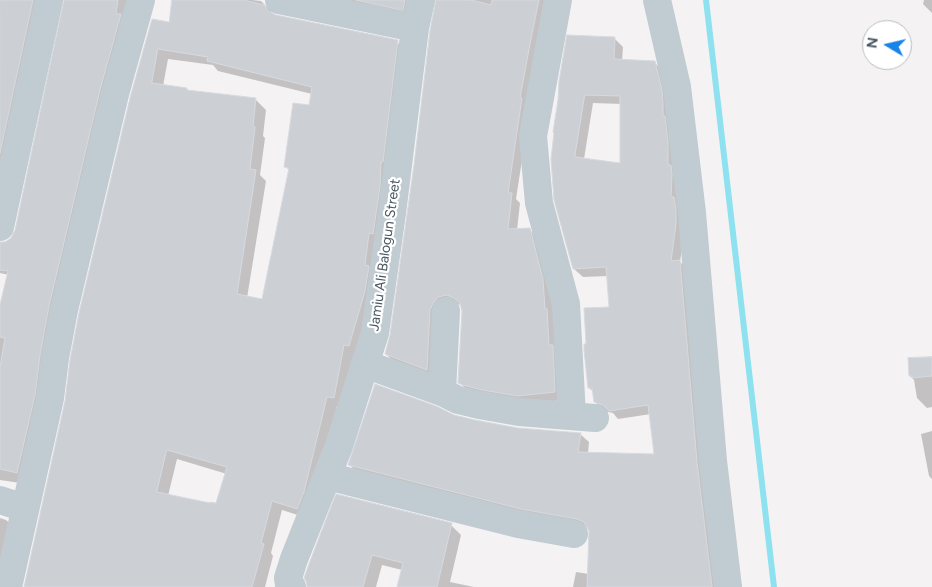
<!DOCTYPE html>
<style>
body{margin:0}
#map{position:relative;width:932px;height:587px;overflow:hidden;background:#f5f2f3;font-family:Figtree,sans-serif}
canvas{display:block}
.north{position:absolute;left:862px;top:20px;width:50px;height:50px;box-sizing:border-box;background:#fff;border:1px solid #b6bcc0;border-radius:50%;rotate:279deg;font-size:14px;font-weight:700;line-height:20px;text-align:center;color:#495761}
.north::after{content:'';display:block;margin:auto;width:18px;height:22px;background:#1784ea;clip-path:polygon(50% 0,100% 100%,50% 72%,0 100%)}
</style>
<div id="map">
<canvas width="932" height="587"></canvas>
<div class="north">N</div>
</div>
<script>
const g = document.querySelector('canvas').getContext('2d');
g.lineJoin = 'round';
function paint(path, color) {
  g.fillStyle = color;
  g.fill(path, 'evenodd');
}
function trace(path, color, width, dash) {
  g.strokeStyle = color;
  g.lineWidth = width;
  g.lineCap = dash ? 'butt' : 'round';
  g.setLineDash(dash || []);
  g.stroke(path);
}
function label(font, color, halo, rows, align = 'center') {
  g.font = font + ' Figtree,sans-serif';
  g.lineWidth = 4.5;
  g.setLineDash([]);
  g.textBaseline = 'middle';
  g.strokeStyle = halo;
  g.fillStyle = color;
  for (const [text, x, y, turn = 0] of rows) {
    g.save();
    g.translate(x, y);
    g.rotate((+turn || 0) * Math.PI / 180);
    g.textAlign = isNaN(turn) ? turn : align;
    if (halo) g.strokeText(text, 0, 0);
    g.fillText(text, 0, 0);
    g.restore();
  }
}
paint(new Path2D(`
 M6,0H42L0,208V22Z
 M65,0H129L20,483L0,480V310L9,275L0,273V243H6L13,238L16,231Z
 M173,0H252L261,1L271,11V13L273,15L397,42L407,52L375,274L344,407L337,406L314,502L307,518L282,510L271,553L273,556L265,587H25L131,98L170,23ZM168,59L213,65L218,71L312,94L310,106L285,166L290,171L263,300L247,298L266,181L260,175L265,138L263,136L266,110L256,100L189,91L187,89L163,86ZM177,459L227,474L217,505L168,496Z
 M326,0H417L411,18Z
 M437,0H550L530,108L516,199L520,203L517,230L529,229L538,238L551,289L563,400L528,404L468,391L459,382L463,311L461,305L457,304L436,378L395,363L386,354L392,335Z
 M924,0H932V13L923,4Z
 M614,38L623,47L622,61L654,62L663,71L684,234L680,262L689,270L719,587H573L576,572L589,574V528L531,517L358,474L350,465L454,416L518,429L580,434L589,442L588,453L655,455L651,414L618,419L613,413L604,411L595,402L594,392L589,388L587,345L611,308L608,276L583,277L574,269L556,133ZM593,103L622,104L621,164L584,159Z
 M932,359V407L927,408L917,398L914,380L910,376Z
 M932,431V479L929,476L921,434Z
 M0,518L6,520L17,530L0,587Z
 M451,525L461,535L450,582L474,587H398L402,570L382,565L376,587H309L306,578Z`), '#0003');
trace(new Path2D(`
 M706,0L774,587`), '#8ee2ef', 6);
const building = new Path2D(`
 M0,0H33L0,153Z
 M64,0H118L116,14H121L100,90L49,306L40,355L35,395L17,473L0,469V367L5,338L0,337V305L8,271L0,270V242H5L11,238L15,230Z
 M172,0H243L264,5L268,11L276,15L398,40L383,162H381L380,187L373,234L369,233L365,265L369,266L365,291L349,346L344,345L334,398L327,397L304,492L297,509L272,501L261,543L264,544L252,587H24L65,401L70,360L79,313L130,98L152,19L169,22ZM158,49L208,57L207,61L312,87L309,105L293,103L284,167L289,168L262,299L237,294L256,170L250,169L255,127L253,126L256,98L187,90V88L152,83ZM167,450L227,467L216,503L210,502V503L157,492Z
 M356,0H405L403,10Z
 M436,0H471L491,5L492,0H539L530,44L520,98H522L508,193H512L508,229L530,228L543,279L545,309H547L549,345H553L555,392L518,396L482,390L463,385L458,383L462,311L460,303L454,298L447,295L438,297L433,303L430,310L427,370L385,354L390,335L414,165L430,31Z
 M567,35L615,37L614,59L655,61L662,90L663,104V116H665L668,142V165H671L672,174L671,197H674L676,209V224L671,261L680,260L697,462L712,587H587L589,531L584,522L577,519L521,509L348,465L375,384L436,406L454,415L475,420L518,428L581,433L578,452L654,454L648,405L609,411L603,405L594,402L592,388H588L584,350V344H586L584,308L609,307L606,267L573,269L554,200L551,159L554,133L553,132L558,100L559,82ZM585,95L620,96V163L575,157Z
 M932,357V376L912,378V376H909L908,358Z
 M336,494L452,523L437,587H397L403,563L372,555L363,587H307L306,581L304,578L309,564Z`);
paint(building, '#ccd0d5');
trace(building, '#d6d9de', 1);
trace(new Path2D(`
 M279,0L415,28
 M558,0L533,136L539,203L566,304L572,416
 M657,0L677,87L692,213L713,461L728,587
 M0,227L49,0
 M365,364L442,392L458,400L479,405L519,412L595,418
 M442,392L446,311
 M327,476L518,524L574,534
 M0,500L25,508
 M8,587L50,398L55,358L64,310L115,94L141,0
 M292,587L289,585L288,578L294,559L339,446L375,333L392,213L415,28L421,0`), '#c0cbd2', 28);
label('14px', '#495761', '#fff', [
 ["Jamiu Ali Balogun Street",385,255,-82]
]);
</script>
